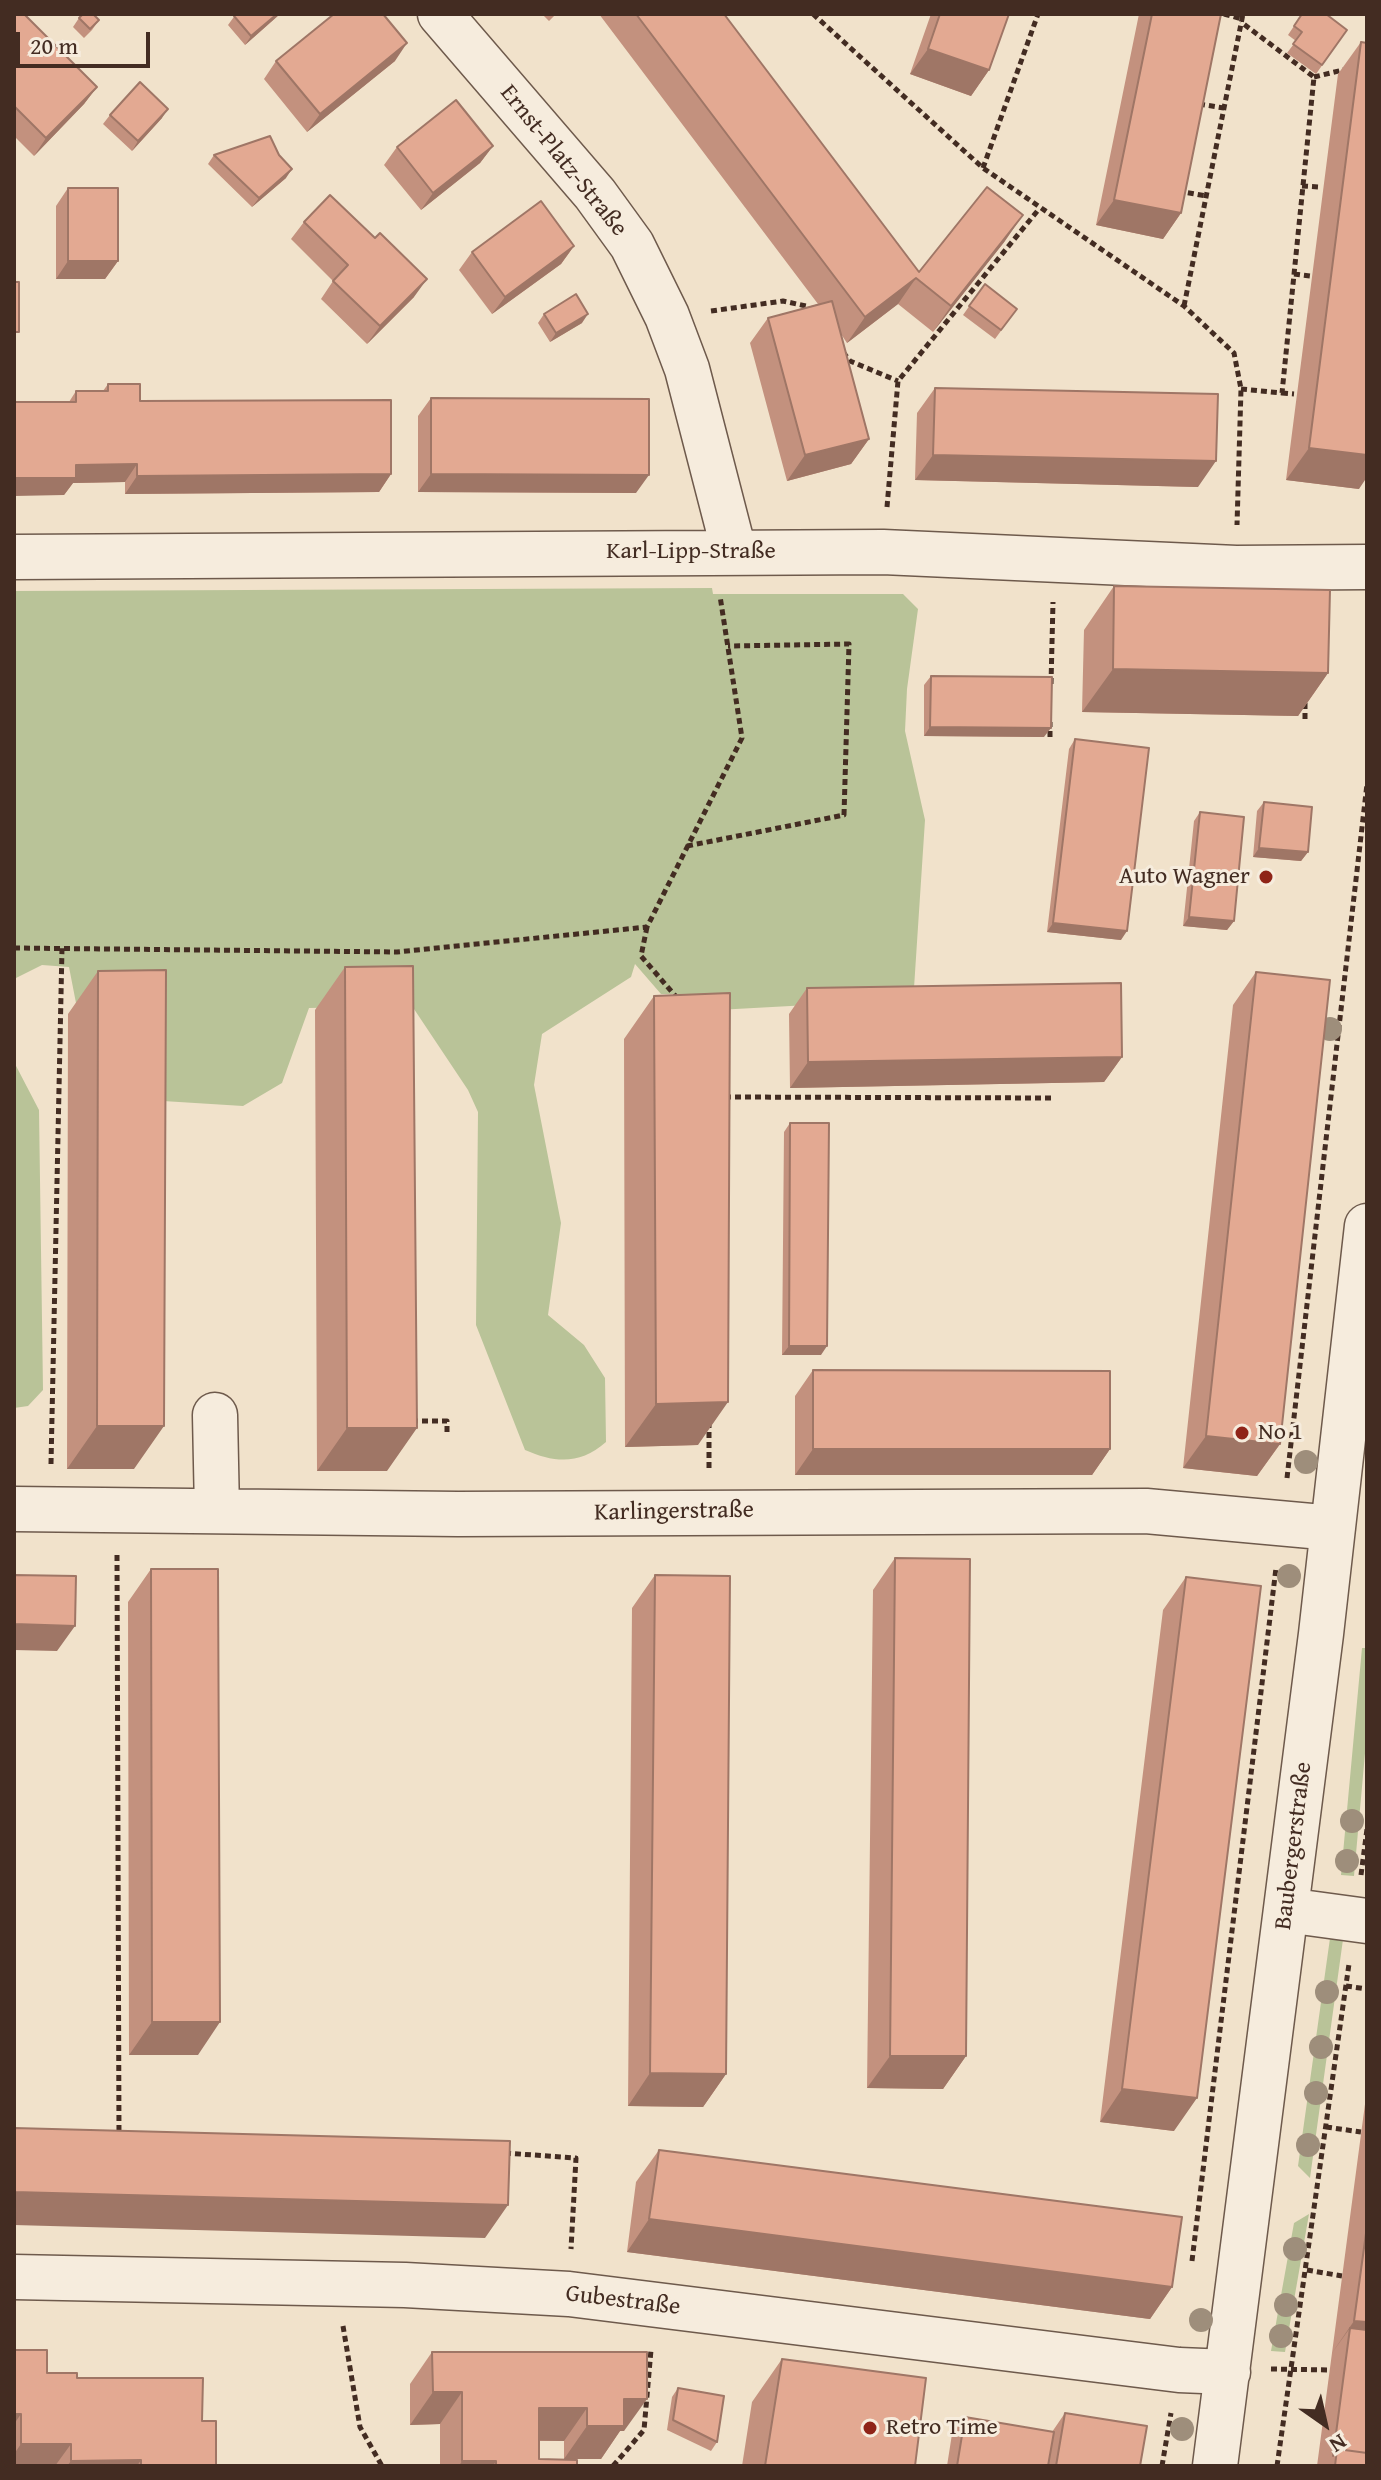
<!DOCTYPE html>
<meta charset="utf-8">
<style>
body{margin:0}
#map{position:relative;width:1381px;height:2480px;overflow:hidden;background:#f1e2cb;font-family:"Gentium Book Plus",serif}
canvas{display:block}
.frame{position:absolute;inset:0;border:16px solid #432c22;pointer-events:none}
.north{position:absolute;left:1285px;top:2384px;width:80px;height:80px;-webkit-text-stroke:6px #f6ecdd;paint-order:stroke;rotate:146deg;font-size:22px;font-weight:700;line-height:32px;text-align:center;color:#432c22}
.north::after{content:'';display:block;margin:auto;width:28px;height:36px;background:#432c22;clip-path:polygon(50% 0,100% 100%,50% 72%,0 100%)}
.scale{position:absolute;left:16px;top:32px;width:134px;height:36px;box-sizing:border-box;border:4px solid #432c22;border-top:0;padding-left:10px;font-size:24px;line-height:28px;white-space:nowrap;color:#432c22;-webkit-text-stroke:6px #f6ecdd;paint-order:stroke}
</style>
<div id="map">
<canvas width="1381" height="2480"></canvas>
<div class="frame"></div>
<div class="north">N</div>
<div class="scale">20 m</div>
</div>
<script>
const g = document.querySelector('canvas').getContext('2d');
g.lineJoin = 'round';
function paint(path, color) {
  g.fillStyle = color;
  g.fill(path, 'evenodd');
}
function trace(path, color, width, dash) {
  g.strokeStyle = color;
  g.lineWidth = width;
  g.lineCap = dash ? 'butt' : 'round';
  g.setLineDash(dash || []);
  g.stroke(path);
}
function label(font, color, halo, rows, align = 'center') {
  g.font = font + ' "Gentium Book Plus",serif';
  g.lineWidth = 6;
  g.setLineDash([]);
  g.textBaseline = 'middle';
  g.strokeStyle = halo;
  g.fillStyle = color;
  for (const [text, x, y, turn = 0] of rows) {
    g.save();
    g.translate(x, y);
    g.rotate((+turn || 0) * Math.PI / 180);
    g.textAlign = isNaN(turn) ? turn : align;
    if (halo) g.strokeText(text, 0, 0);
    g.fillText(text, 0, 0);
    g.restore();
  }
}
paint(new Path2D(`
 M712,588L713,594H903L918,609L907,689L905,731L925,820L914,988L900,1000L699,1011L685,994H661L635,964L631,977L542,1034L534,1085L561,1223L548,1315L584,1345L605,1378L606,1442C580,1465 555,1463 525,1450L476,1325L478,1112L468,1090L412,1006L309,1008L282,1083L243,1106L163,1101L140,1006L76,1003L69,967L42,965L14,979V591Z
 M14,1062L39,1110L43,1390L28,1406L14,1408Z
 M1362,1648H1367V1731L1354,1876L1341,1875Z
 M1332,1924L1345,1925L1310,2178L1298,2166Z
 M1309,2214L1285,2352L1271,2351L1294,2223Z`), '#b9c398');
const minor = new Path2D(`
 M440,14L595,194L632,245L667,316L687,369L734,551
 M14,557L883,552L1236,568L1367,567
 M215,1415L217,1511
 M14,1509L458,1514L1146,1511L1333,1528
 M1286,1910L1367,1921
 M14,2277L405,2285L569,2294L1179,2370L1228,2372
 M1215,2466L1321,1634L1367,1226`);
trace(minor, '#6e5a4c', 47);
trace(new Path2D(`
 M813,14L983,168L1184,306L1234,353L1241,389L1237,525
 M1224,14L1242,19
 M1314,77L1347,69
 M1199,104L1224,108
 M983,168L1038,14
 M1302,186L1319,187
 M1178,191L1206,196
 M1294,274L1310,276
 M1184,306L1243,14
 M711,311L783,301L806,306L809,310
 M843,352L850,361L898,381
 M1241,389L1282,393L1314,77L1241,22
 M1282,393L1294,394
 M887,507L898,381L1039,209
 M1051,684L1053,602
 M1305,719V700
 M1050,737V722
 M687,846L844,815L849,644L728,646
 M647,927L641,956L678,999
 M14,948L397,952L647,927L742,738L720,596
 M725,1097L1052,1098
 M412,1421H447V1432
 M51,1464L62,948
 M709,1468V1422
 M1287,1478L1367,784
 M117,1555L119,2137
 M1361,1875L1367,1829
 M1346,1986L1367,1989
 M1326,2127L1361,2132
 M505,2153L576,2158L571,2249
 M1192,2261L1276,1568
 M1307,2270L1342,2276
 M343,2326L360,2427L382,2466
 M1271,2369L1330,2370
 M613,2466L644,2430L651,2350
 M1162,2466L1171,2413
 M1277,2466L1349,1964`), '#432c22', 5, [6, 4]);
trace(minor, '#f6ecdd', 44);
g.fillStyle = '#9e8e7b';
for (const [x, y] of [
 [1330,1029],
 [1306,1462],
 [1289,1576],
 [1352,1821],
 [1347,1861],
 [1327,1992],
 [1321,2047],
 [1316,2093],
 [1308,2145],
 [1295,2249],
 [1286,2305],
 [1201,2320],
 [1281,2336],
 [1182,2429]
]) {
  g.beginPath();
  g.arc(x, y, 12, 0, 2 * Math.PI);
  g.fill();
}
paint(new Path2D(`
 M236,14H280L245,45L228,25Z
 M542,14H556L549,21Z
 M599,14H724L919,272L1005,241L933,332L898,304L847,343L841,334L869,439L851,464L787,481L750,343L768,318L818,304Z
 M931,14H1009L989,70L971,96L910,74Z
 M1139,14H1221L1181,213L1163,239L1096,225Z
 M1302,14L1347,30L1316,74L1287,53L1296,41L1288,35Z
 M14,16L97,87L84,104L34,156L14,136Z
 M79,18L99,20L92,30L84,38L73,27Z
 M1361,42L1359,489L1286,480L1338,74Z
 M276,61H395L307,132L264,79Z
 M110,115L162,118L132,151L103,124Z
 M493,146L480,163L421,210L384,165L397,147Z
 M214,155H279L286,178L252,207L208,164Z
 M68,188L118,261L105,279H56V206Z
 M304,222L375,238L414,297L367,344L321,299L333,281L291,239Z
 M574,246L561,264L492,314L459,270L472,252Z
 M985,284L1017,309L995,339L963,315Z
 M544,314L582,323L550,342L538,323Z
 M108,384L140,401L391,474L379,492L125,494V482L73,483L64,495L69,402L76,391H103Z
 M935,388L1198,487L915,480L917,413Z
 M431,398L636,493L418,492V416Z
 M1114,586L1328,673L1298,716L1082,712L1084,630Z
 M931,676L1044,737L924,736V685Z
 M1075,739L1121,940L1047,932L1069,749Z
 M1264,802L1308,852L1301,861L1253,857L1257,811Z
 M1200,812L1234,921L1227,930L1183,926L1194,821Z
 M345,967L387,1471H317L315,1010Z
 M98,971L134,1469H67L68,1014Z
 M1256,972L1280,1444L1257,1476L1183,1468L1233,1005Z
 M807,988L1122,1057L1104,1082L790,1088L789,1014Z
 M654,996L698,1445L625,1447L624,1039Z
 M790,1123L821,1355H782L784,1132Z
 M813,1370L1110,1449L1092,1475H795V1396Z
 M895,1558L966,2056L943,2089L867,2088L873,1590Z
 M151,1569L198,2055H129L128,1602Z
 M655,1575L726,2074L703,2107L628,2106L632,1608Z
 M1186,1577L1174,2131L1100,2122L1163,1610Z
 M1367,2089V2466H1317Z
 M659,2150L1172,2287L1150,2319L627,2252L636,2182Z
 M14,2350L47,2373L77,2378L202,2421L216,2466H14Z
 M432,2352H647L624,2431H620L601,2459H564V2441H539V2459L577,2466H440V2424L410,2425V2384Z
 M782,2359L915,2466H742L752,2402Z
 M678,2388L717,2442L711,2451L667,2430L672,2397Z
 M1065,2413L1140,2466H947L952,2434L965,2417L1052,2432Z`), '#c3917e');
paint(new Path2D(`
 M277,14H280L245,45L251,36Z
 M407,43L395,61L307,132L320,114Z
 M928,49L989,70L971,96L910,74Z
 M97,87L84,104L34,156L46,138Z
 M168,109L162,118L132,151L138,141Z
 M493,146L480,163L421,210L433,193Z
 M292,169L286,178L252,207L259,198Z
 M1114,200L1181,213L1163,239L1096,225Z
 M1023,215L1005,241L933,332L951,306Z
 M574,246L561,264L492,314L505,297Z
 M68,261H118L105,279H56Z
 M916,278L898,304L847,343L865,317Z
 M427,279L414,297L367,344L380,326Z
 M588,314L582,323L550,342L556,333Z
 M869,439L851,464L787,481L805,455Z
 M1309,448L1367,455V477L1359,489L1286,480Z
 M933,455L1216,461L1198,487L915,480Z
 M137,464L125,482L73,483L64,495L14,496V478L76,465Z
 M391,474L379,492L125,494L137,476Z
 M431,474L649,475L636,493L418,492Z
 M1113,669L1328,673L1298,716L1082,712Z
 M930,727L1051,728L1044,737L924,736Z
 M1259,848L1308,852L1301,861L1253,857Z
 M1189,917L1234,921L1227,930L1183,926Z
 M1053,923L1127,931L1121,940L1047,932Z
 M1122,1057L1104,1082L790,1088L808,1062Z
 M789,1346H827L821,1355H782Z
 M728,1402L698,1445L625,1447L656,1404Z
 M97,1426H164L134,1469H67Z
 M347,1428H417L387,1471H317Z
 M1206,1436L1280,1444L1257,1476L1183,1468Z
 M813,1449H1110L1092,1475H795Z
 M14,1624L75,1626L57,1651L14,1650Z
 M152,2022H220L198,2055H129Z
 M890,2056H966L943,2089L867,2088Z
 M650,2073L726,2074L703,2107L628,2106Z
 M1122,2089L1197,2098L1174,2131L1100,2122Z
 M14,2192L508,2205L485,2238L14,2225Z
 M649,2219L1172,2287L1150,2319L627,2252Z
 M1354,2321L1367,2322V2358L1350,2328L1332,2353Z
 M433,2392H462L440,2424L410,2425Z
 M624,2399H647L624,2431H620L601,2459H564L587,2426Z
 M539,2408H587L564,2441L516,2440Z
 M14,2414H21L14,2424Z
 M21,2444H71L55,2466H14V2454Z
 M141,2460L137,2466H67L71,2461Z
 M462,2461H496L493,2466H459Z`), '#9f7666');
const building = new Path2D(`
 M16,14H24L97,87L46,138L14,106V16Z
 M83,14H93L99,20L90,29L79,18Z
 M236,14H277L251,36L234,16Z
 M334,14H383L407,43L320,114L276,61Z
 M636,14H724L919,272L987,187L1023,215L951,306L916,278L865,317Z
 M940,14H1009L989,70L928,49Z
 M1152,14H1221L1181,213L1114,200Z
 M1302,14H1326L1347,30L1322,65L1293,44L1302,32L1294,26Z
 M1361,42L1367,43V455L1309,448Z
 M140,82L168,109L138,141L110,115Z
 M456,100L493,146L433,193L397,147Z
 M270,136L279,155L292,169L259,198L214,155Z
 M68,188H118V261H68Z
 M330,195L375,238L380,233L427,279L380,326L333,281L348,265L304,222Z
 M541,201L574,246L505,297L472,252Z
 M14,282H19V332H14Z
 M985,284L1017,309L1001,330L969,306Z
 M576,294L588,314L556,333L544,314Z
 M832,301L869,439L805,455L768,318Z
 M108,384H140V401L391,400V474L137,476V464L76,465V478H14V402H76V391H108Z
 M935,388L1218,394L1216,461L933,455Z
 M431,398L649,399V475L431,474Z
 M1114,586L1330,590L1328,673L1113,669Z
 M931,676L1052,677L1051,728L930,727Z
 M1075,739L1149,748L1127,931L1053,923Z
 M1264,802L1312,807L1308,852L1259,848Z
 M1200,812L1244,817L1234,921L1189,917Z
 M413,966L417,1428H347L345,967Z
 M166,970L164,1426H97L98,971Z
 M1256,972L1330,980L1280,1444L1206,1436Z
 M1121,983L1122,1057L808,1062L807,988Z
 M730,993L728,1402L656,1404L654,996Z
 M790,1123H829L827,1346H789Z
 M813,1370L1110,1371V1449H813Z
 M895,1558L970,1559L966,2056H890Z
 M151,1569H218L220,2022H152Z
 M14,1575L76,1576L75,1626L14,1624Z
 M655,1575L730,1576L726,2074L650,2073Z
 M1186,1577L1261,1586L1197,2098L1122,2089Z
 M14,2128L510,2141L508,2205L14,2192Z
 M659,2150L1182,2217L1172,2287L649,2219Z
 M1367,2226V2322L1354,2321Z
 M1350,2328L1367,2330V2453L1337,2449L1333,2456Z
 M14,2350H47V2373H77V2378H203L202,2421H216V2466H141V2460L71,2461V2444H21V2414H14Z
 M432,2352H647V2399H624V2426H587V2408H539V2459L577,2460V2466H496V2461H462V2392H433Z
 M782,2359L926,2378L915,2466H765Z
 M678,2388L724,2396L717,2442L673,2420Z
 M1065,2413L1147,2426L1140,2466H1056Z
 M965,2417L1054,2432L1048,2466H957Z
 M1337,2449L1367,2453V2466H1335Z`);
paint(building, '#e3a992');
trace(building, '#9f7666', 2);
for (const [x, y, r, color] of [
 [1266,877,8,"#8f2418"],
 [1242,1433,8,"#8f2418"],
 [870,2428,8,"#8f2418"]
]) {
  const dot = new Path2D();
  dot.arc(x, y, r, 0, 2 * Math.PI);
  g.fillStyle = color;
  g.fill(dot);
  trace(dot, '#f6ecdd', 3);
}
label('24px', '#432c22', '#f6ecdd', [
 ["Ernst-Platz-Straße",563,161,51],
 ["Karl-Lipp-Straße",691,552],
 ["Karlingerstraße",674,1512,-1],
 ["Baubergerstraße",1294,1846,-83],
 ["Gubestraße",623,2301,7]
]);
label('24px', '#432c22', '#f6ecdd', [
 ["Auto Wagner",1250,877,"right"],
 ["No 1",1258,1433],
 ["Retro Time",886,2428]
], 'left');
</script>
